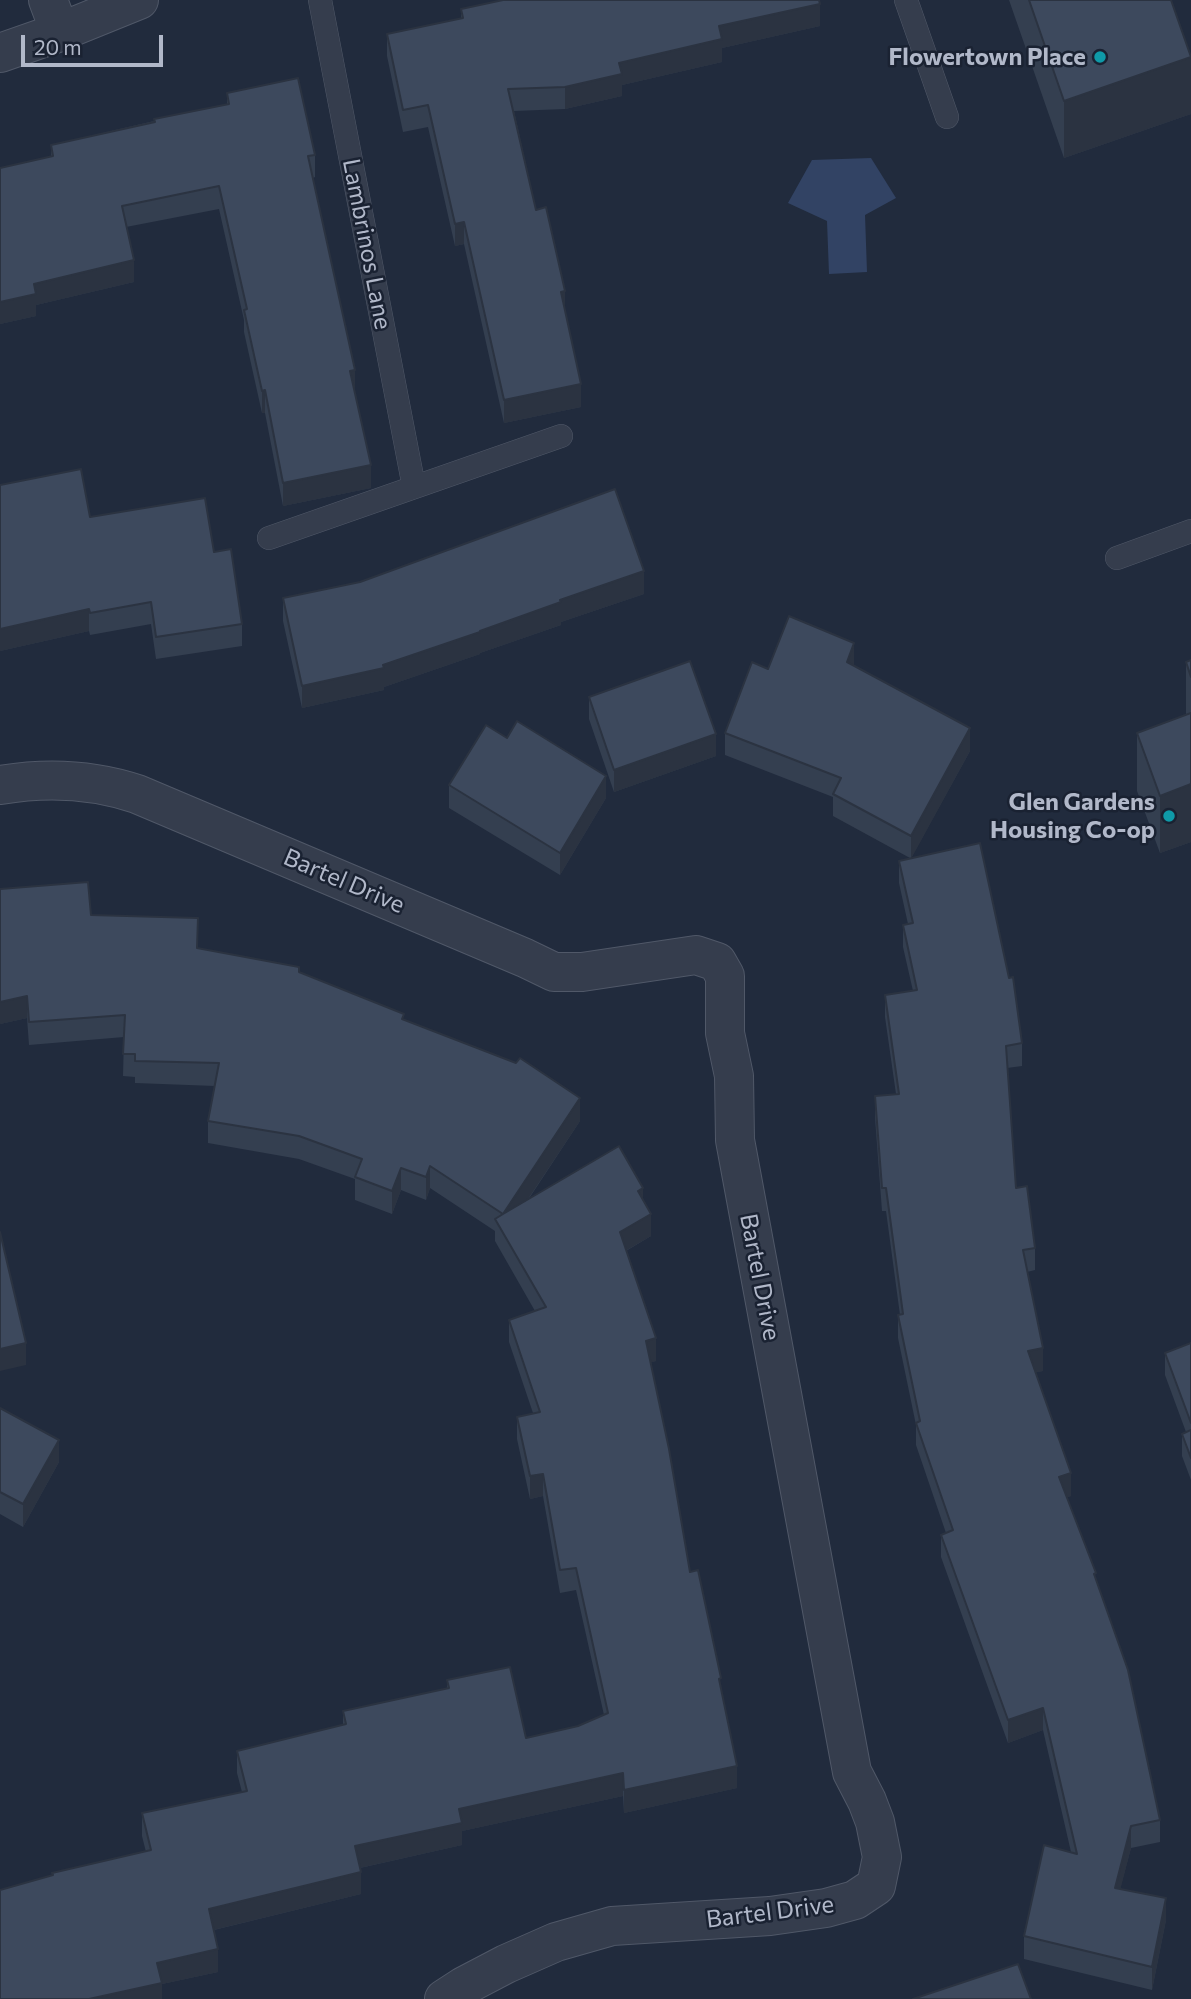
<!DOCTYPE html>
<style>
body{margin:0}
#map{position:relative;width:1191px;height:1999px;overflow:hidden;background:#212b3d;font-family:Commissioner,sans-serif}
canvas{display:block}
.scale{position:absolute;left:21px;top:35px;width:142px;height:32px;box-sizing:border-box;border:4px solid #b1b8c9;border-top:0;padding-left:9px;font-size:21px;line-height:24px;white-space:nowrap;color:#b1b8c9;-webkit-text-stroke:5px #1a2232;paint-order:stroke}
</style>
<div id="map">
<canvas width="1191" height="1999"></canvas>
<div class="scale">20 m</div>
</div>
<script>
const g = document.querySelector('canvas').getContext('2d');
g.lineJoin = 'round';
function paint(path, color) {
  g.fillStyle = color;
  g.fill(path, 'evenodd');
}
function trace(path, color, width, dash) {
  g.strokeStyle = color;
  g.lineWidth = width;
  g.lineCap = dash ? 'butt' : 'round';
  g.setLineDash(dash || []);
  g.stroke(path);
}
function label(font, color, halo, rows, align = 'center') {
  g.font = font + ' Commissioner,sans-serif';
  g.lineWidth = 5;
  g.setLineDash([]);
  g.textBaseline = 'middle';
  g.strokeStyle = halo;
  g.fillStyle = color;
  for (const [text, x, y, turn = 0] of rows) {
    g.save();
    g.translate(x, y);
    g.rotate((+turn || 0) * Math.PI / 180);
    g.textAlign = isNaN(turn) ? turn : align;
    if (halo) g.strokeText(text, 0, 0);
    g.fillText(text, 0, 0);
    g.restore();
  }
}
paint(new Path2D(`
 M871,158L896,198L865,215L867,272L829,274L827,221L788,203L812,160Z`), '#324364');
const service = new Path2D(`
 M320,0L414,487
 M906,0L947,117
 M269,538L561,436
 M1117,558L1191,531`);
const minor = new Path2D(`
 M48,0L60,32
 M0,53L60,32L139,0
 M0,785C47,777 92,779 137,794L525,958L554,972H582L696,955L717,962L725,976V1033L734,1076L735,1140L852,1772L867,1801L875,1822L882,1857L876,1886L855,1900L826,1908L770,1916L612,1926L556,1942L506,1964L464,1986L444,1999`);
trace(service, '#505868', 24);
trace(minor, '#505868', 40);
trace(service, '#353d4d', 23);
trace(minor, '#353d4d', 38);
paint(new Path2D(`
 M1009,0H1171L1191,114L1064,158Z
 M461,9L820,26L722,48V62L622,85V96L565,109L514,111L536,210L565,312L581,407L504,423L464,244L455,246L428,127L403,132L387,56V34L461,18Z
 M227,93L315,155V177L313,178L355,392L371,488L283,506L265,413H262L244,332V320L219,209L126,227L134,282L36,305V316L0,324V168L51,157V145L227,104Z
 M90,517L214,552L242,624V646L156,659L151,624L90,635L89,631L0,651Z
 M644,594L561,622V625L480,653V654L384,687V690L302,708L283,621V598Z
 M1191,660V842L1160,853L1137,791V733L1186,715V662Z
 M854,666L970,751L911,858L1022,1043V1066L1007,1068L1016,1188L1035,1248V1270L1027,1272L1043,1371L1036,1372L1071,1496L1067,1497L1096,1579L1160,1820V1842L1131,1848L1120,1889L1166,1920L1152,1990L1024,1959V1936L1071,1852L1043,1730L1008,1743L941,1557V1535L946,1533L916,1445V1425L898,1338V1315H900L886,1211H882L875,1118V1096L896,1094L885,1017V995L913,991L903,947V925L908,924L899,883V861L910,858L833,816V797L725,755V733L768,669Z
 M589,697L716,756L614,792L589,719Z
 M507,738L606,798L560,875L449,808V785Z
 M91,915L198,948L299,972L404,1020L580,1121L528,1200L643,1201L651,1236L626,1251L656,1361L651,1362L690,1572L721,1689L737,1788L624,1813L623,1796L462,1831V1845L360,1868L361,1894L214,1930L218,1972L162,1984V1999L146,1852L142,1836V1813L242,1792L237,1773V1751L343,1725V1711L447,1688V1680L526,1738L578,1726L604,1715L576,1590L560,1593L543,1496L530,1499L517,1439V1417L533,1413L509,1342V1320L535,1311L495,1241V1231L430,1188L426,1200L401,1190L392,1214L355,1200V1179L299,1159L208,1143V1121L215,1086L135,1083V1077L123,1076L124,1037L29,1045L27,1018L0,1024Z
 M1191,1343V1480L1182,1456V1434L1186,1432L1165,1375V1353Z
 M0,1408L59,1462L23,1527L0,1514Z`), '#343f50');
paint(new Path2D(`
 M820,4V26L722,48V62L622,85V96L565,109V87L619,63L719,26Z
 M1191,57V114L1064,158V101Z
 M464,222V244L455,246V224Z
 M134,260V282L36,305V316L0,324V302L34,284Z
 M565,291V314L561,292Z
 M355,370V392L350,371Z
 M581,384V407L504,423V400Z
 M265,390V413H262V391Z
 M371,465V488L283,506V483Z
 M644,571V594L561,622V625L480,653V654L384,687V690L302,708V686L383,665L480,631L560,600Z
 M89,609V631L0,651V629Z
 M854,643V665L847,684V662Z
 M970,728V751L911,859V836Z
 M716,734V756L614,792V770Z
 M606,776V798L560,875V853Z
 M1191,784V842L1160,853V796Z
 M27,996V1018L0,1024V1002Z
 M580,1098V1121L504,1235L503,1214Z
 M430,1166V1188L426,1200V1177Z
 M401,1168V1190L392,1214V1191Z
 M643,1188V1210L638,1191Z
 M651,1214V1236L620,1254V1232Z
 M656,1338V1361L646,1364V1341Z
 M26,1343V1365L0,1371V1349Z
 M1043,1348V1371L1028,1374V1351Z
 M59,1440V1462L23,1527V1504Z
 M1071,1473V1496L1059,1500V1477Z
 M543,1474V1496L530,1499V1476Z
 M1043,1708V1730L1008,1743V1720Z
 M737,1766V1788L624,1813V1790Z
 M623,1773V1796L462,1831V1845L355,1869V1846L459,1809Z
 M1131,1826V1848L1115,1910V1888Z
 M361,1872V1894L209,1931V1909Z
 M1166,1898V1920L1152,1990V1967Z
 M218,1949V1972L162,1984V1999H89L157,1963Z`), '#2b3341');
const building = new Path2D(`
 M503,0H819L820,4L719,26L722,39L619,63L622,74L565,87L508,89L536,210L546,207L565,291L561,292L581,384L504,400L464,222L455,224L428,105L403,110L387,34L463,18L461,9Z
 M1029,0H1171L1191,57L1064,101Z
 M298,78L315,155L308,156L355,370L350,371L371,465L283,483L265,390L262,391L244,310L247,309L219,186L122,206L134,260L34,284L36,294L0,302V168L53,156L51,145L155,122L154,119L229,104L227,93Z
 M81,469L90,517L205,498L214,552L231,549L242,624L156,637L151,602L90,613L89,609L0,629V485Z
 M615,489L644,571L560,600L561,602L480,631V632L383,665L384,668L302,686L283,598L360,582Z
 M789,616L854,643L847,662L970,728L911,836L833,794L841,778L725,733L752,662L768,669Z
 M1191,660V677L1186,662Z
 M690,661L716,734L614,770L589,697Z
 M1191,713V784L1160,796L1137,733Z
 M517,721L606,776L560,853L449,785L486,725L507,738Z
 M980,843L1009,978L1013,977L1022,1043L1006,1046L1016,1188L1027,1186L1035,1248L1023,1250L1043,1348L1028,1351L1071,1473L1059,1477L1096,1573L1094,1574L1128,1670L1160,1820L1131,1826L1115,1888L1166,1898L1152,1967L1024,1936L1044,1845L1077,1854L1043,1708L1008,1720L941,1535L953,1530L916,1423L920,1421L898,1315L903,1314L886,1188H882L875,1096L899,1094L885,995L917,990L903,925L913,923L899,861Z
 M88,882L91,915L198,918L197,948L299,967V972L404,1014L402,1019L516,1063L520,1058L580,1098L503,1214L619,1146L643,1188L638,1191L651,1214L620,1232L656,1338L646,1341L669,1449L690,1572L698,1570L721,1678L719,1679L737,1766L624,1790L623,1773L459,1809L462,1823L355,1846L361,1872L209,1909L218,1949L157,1963L162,1983L89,1999H0V1890L53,1875L52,1873L151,1850L142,1813L247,1791L237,1751L346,1724L343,1711L449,1688L447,1680L510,1667L526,1738L578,1726L608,1713L576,1568L560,1570L543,1474L530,1476L517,1417L540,1412L509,1320L546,1307L495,1219L503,1214L430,1166L426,1177L401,1168L392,1191L355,1177L362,1159L299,1136L208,1121L219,1063L135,1061V1054H123L125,1015L29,1022L27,996L0,1002V889Z
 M0,1232L26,1343L0,1349Z
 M1191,1343V1423L1165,1353Z
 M0,1408L59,1440L23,1504L0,1492Z
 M1191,1430V1458L1182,1434Z
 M1018,1964L1031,1999H913Z`);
paint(building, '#3d495d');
trace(building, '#2b3341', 2);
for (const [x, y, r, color] of [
 [1100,57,7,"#0f9aa8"],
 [1169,816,7,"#0f9aa8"]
]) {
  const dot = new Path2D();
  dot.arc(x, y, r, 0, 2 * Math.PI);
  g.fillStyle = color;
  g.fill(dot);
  trace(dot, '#1a2232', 2.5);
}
label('bold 24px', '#b1b8c9', '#1a2232', [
 ["Flowertown Place",1086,57],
 ["Glen Gardens",1155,802],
 ["Housing Co-op",1155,830]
], 'right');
label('24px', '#b1b8c9', '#1a2232', [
 ["Lambrinos Lane",367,244,79],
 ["Bartel Drive",344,881,23],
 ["Bartel Drive",760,1277,79],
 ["Bartel Drive",770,1912,-7]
]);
</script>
